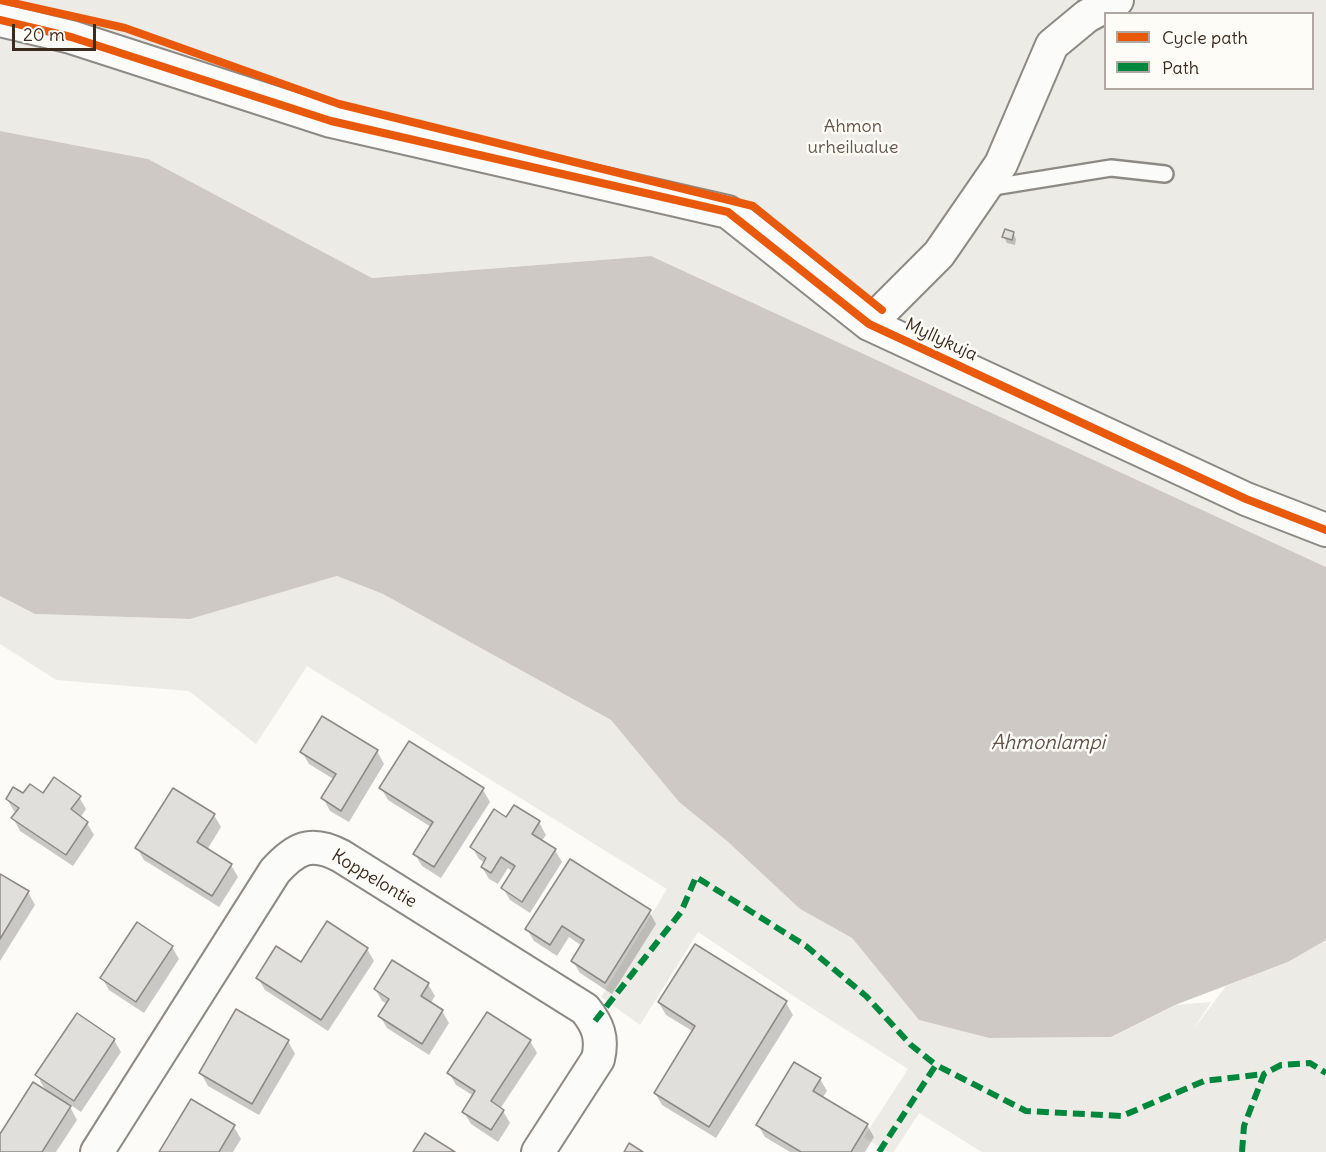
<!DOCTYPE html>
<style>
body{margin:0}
#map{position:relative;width:1326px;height:1152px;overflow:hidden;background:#fcfbf8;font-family:Delius,sans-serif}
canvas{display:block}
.legend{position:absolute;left:1104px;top:12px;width:210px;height:78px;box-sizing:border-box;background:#fdfcf7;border:2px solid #afa8a0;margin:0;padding:8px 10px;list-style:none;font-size:18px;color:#3b2a1e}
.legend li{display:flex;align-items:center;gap:12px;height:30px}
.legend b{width:30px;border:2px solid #afa8a0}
.scale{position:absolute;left:12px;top:24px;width:84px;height:27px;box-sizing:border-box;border:3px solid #3b2a1e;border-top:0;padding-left:8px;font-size:18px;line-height:21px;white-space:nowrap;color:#3b2a1e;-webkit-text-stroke:4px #fdfcf7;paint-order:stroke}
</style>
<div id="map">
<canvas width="1326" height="1152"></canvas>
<ul class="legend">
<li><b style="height:8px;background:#e8590c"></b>Cycle path</li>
<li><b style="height:8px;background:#00873e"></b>Path</li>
</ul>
<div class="scale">20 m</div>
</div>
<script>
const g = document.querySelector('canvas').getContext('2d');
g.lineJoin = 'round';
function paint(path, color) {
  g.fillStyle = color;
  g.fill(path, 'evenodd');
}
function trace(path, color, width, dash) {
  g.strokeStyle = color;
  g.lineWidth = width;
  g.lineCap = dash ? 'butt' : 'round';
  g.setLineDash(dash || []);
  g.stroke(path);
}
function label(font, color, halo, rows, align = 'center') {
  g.font = font + ' Delius,sans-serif';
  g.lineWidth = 5;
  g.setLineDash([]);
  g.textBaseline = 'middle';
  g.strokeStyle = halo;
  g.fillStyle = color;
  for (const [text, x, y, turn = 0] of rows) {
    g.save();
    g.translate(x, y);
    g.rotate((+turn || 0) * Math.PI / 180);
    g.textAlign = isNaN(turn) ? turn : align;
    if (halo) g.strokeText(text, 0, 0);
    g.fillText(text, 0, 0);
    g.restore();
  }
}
paint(new Path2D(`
 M0,0H1326V567L651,256L372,278L148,159L0,131ZM1106,14H1312V88H1106Z
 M337,576L383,594L611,720L679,802L727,841L800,909L852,938L919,1020L989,1038L1111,1037L1175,1005L1211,1002L1193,1030L1226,986L1288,962L1326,940V1152H982L919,1113L894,1152H887L864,1137L908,1069L801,1001L698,932L640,1025L601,997L667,889L307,666L256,744L189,691L56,680L0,644V596L35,614L190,619Z`), '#edebe6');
paint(new Path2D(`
 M0,131L148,159L372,278L651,256L1326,567V940L1288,962L1175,1005L1111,1037L989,1038L919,1020L852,938L800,909L727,841L679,802L611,720L383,594L337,576L190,619L35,614L0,596Z`), '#cec9c4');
paint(new Path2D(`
 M1013,233L1016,239L1015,245L1007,243L1004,237Z
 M377,751L384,764L349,822L330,811L323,798L335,780L309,764L302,752Z
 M381,788L483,790L490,802L441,878L422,866L415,854L431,827L388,800Z
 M24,795H43L79,797L86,809L80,818L87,823L94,835L73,866L20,831L13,818L17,813L14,811L7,799Z
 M214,815L221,827L207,850L231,865L238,877L219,907L144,860L137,848Z
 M507,819L539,822L546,835L541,842L555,850L562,862L530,913L510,900L503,888L513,872L508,868L498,884L489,879L482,867L485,863L479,859L472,847Z
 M0,875L28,892L35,905L0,961Z
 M649,911L656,924L612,994L580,973L573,961L582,946L569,937L557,956L534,941L527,929Z
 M695,946L786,1003L793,1015L716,1138L662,1105L655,1093L694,1032L666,1015L659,1003Z
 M172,947L179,959L144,1013L109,990L102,978Z
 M367,949L374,961L328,1031L265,990L258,978L301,964Z
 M428,984L435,996L430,1004L442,1011L449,1023L429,1055L387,1028L380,1016L388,1004L382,1001L375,989Z
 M114,1040L121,1052L81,1112L68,1103L77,1120L56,1152H0V1136L47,1093L37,1075Z
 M288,1041L295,1054L259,1115L208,1086L201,1073Z
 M530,1041L537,1053L500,1109L503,1111L510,1123L498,1142L471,1124L464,1112L474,1096L456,1085L449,1073Z
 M820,1079L827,1091L823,1097L867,1125L874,1137L865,1152H790L765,1137L758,1125Z
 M234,1127L241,1139L233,1152H161Z`), '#0003');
const building = new Path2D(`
 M1005,229L1014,232L1012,240L1002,237Z
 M322,716L378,750L341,811L321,798L336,774L300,752Z
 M409,741L484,788L434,867L413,854L433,822L379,788Z
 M54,777L81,796L71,809L88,822L66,855L11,818L19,808L6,799L13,787L23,793L30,784L43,793Z
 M173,788L215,814L197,842L232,864L212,896L135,848Z
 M514,805L540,821L532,834L556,849L522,902L501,888L515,866L501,857L491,873L481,867L486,858L470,847L494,809L506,817Z
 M570,859L651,910L605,983L571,961L584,940L562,926L550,945L525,929Z
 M0,874L29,891L0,939Z
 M327,921L368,948L321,1020L256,978L276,946L301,962Z
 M137,922L173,946L136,1002L100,978Z
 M695,944L787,1001L709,1127L654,1093L695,1026L658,1002Z
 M392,960L429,983L421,996L443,1010L422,1044L378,1016L389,999L374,989Z
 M236,1009L289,1040L252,1104L199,1073Z
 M487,1012L531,1040L491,1101L504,1110L491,1130L462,1112L475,1091L447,1073Z
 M77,1013L115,1039L74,1101L35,1075Z
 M794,1062L821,1078L813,1091L868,1124L851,1152H801L756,1125Z
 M33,1082L71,1106L42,1152H0V1134Z
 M191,1099L235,1125L219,1152H159Z
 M425,1133L455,1152H413Z
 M629,1143L643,1152H624Z`);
paint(building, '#e0dfdc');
trace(building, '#8d8985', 1.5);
const lane = new Path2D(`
 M987,188L1111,168L1165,174`);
const street = new Path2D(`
 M0,20L71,37L331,121L728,212L869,324L1246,499L1326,530
 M869,324L939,254L1001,164L1052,45L1087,16L1117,0
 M97,1152L275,871C296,848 311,840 341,856L585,1009C598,1025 603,1038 598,1059L538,1152`);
trace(lane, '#8d8985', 20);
trace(street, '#8d8985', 36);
trace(lane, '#fbfbf9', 15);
trace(street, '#fbfbf9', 32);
trace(new Path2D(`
 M595,1021L681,912L696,877L806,946L866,996L911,1045L936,1065
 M879,1152L936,1065L1026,1111L1122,1116L1204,1081L1264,1074
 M1242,1152L1244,1126L1264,1074L1281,1065L1310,1063L1326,1073`), '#00873e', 6, [12, 6]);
trace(new Path2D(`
 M0,0L125,28L339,104L753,206L882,310
 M0,20L71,37L331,121L728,212L869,324L1246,499L1326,530`), '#e8590c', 8);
label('18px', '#64574c', '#fdfcf7', [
 ["Ahmon",853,127],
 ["urheilualue",853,148]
]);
label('18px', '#3b2a1e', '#fdfcf7', [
 ["Myllykuja",941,340,25],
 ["Koppelontie",374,879,31]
]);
label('italic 20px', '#615349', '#fdfcf7', [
 ["Ahmonlampi",1048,743]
]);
</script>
